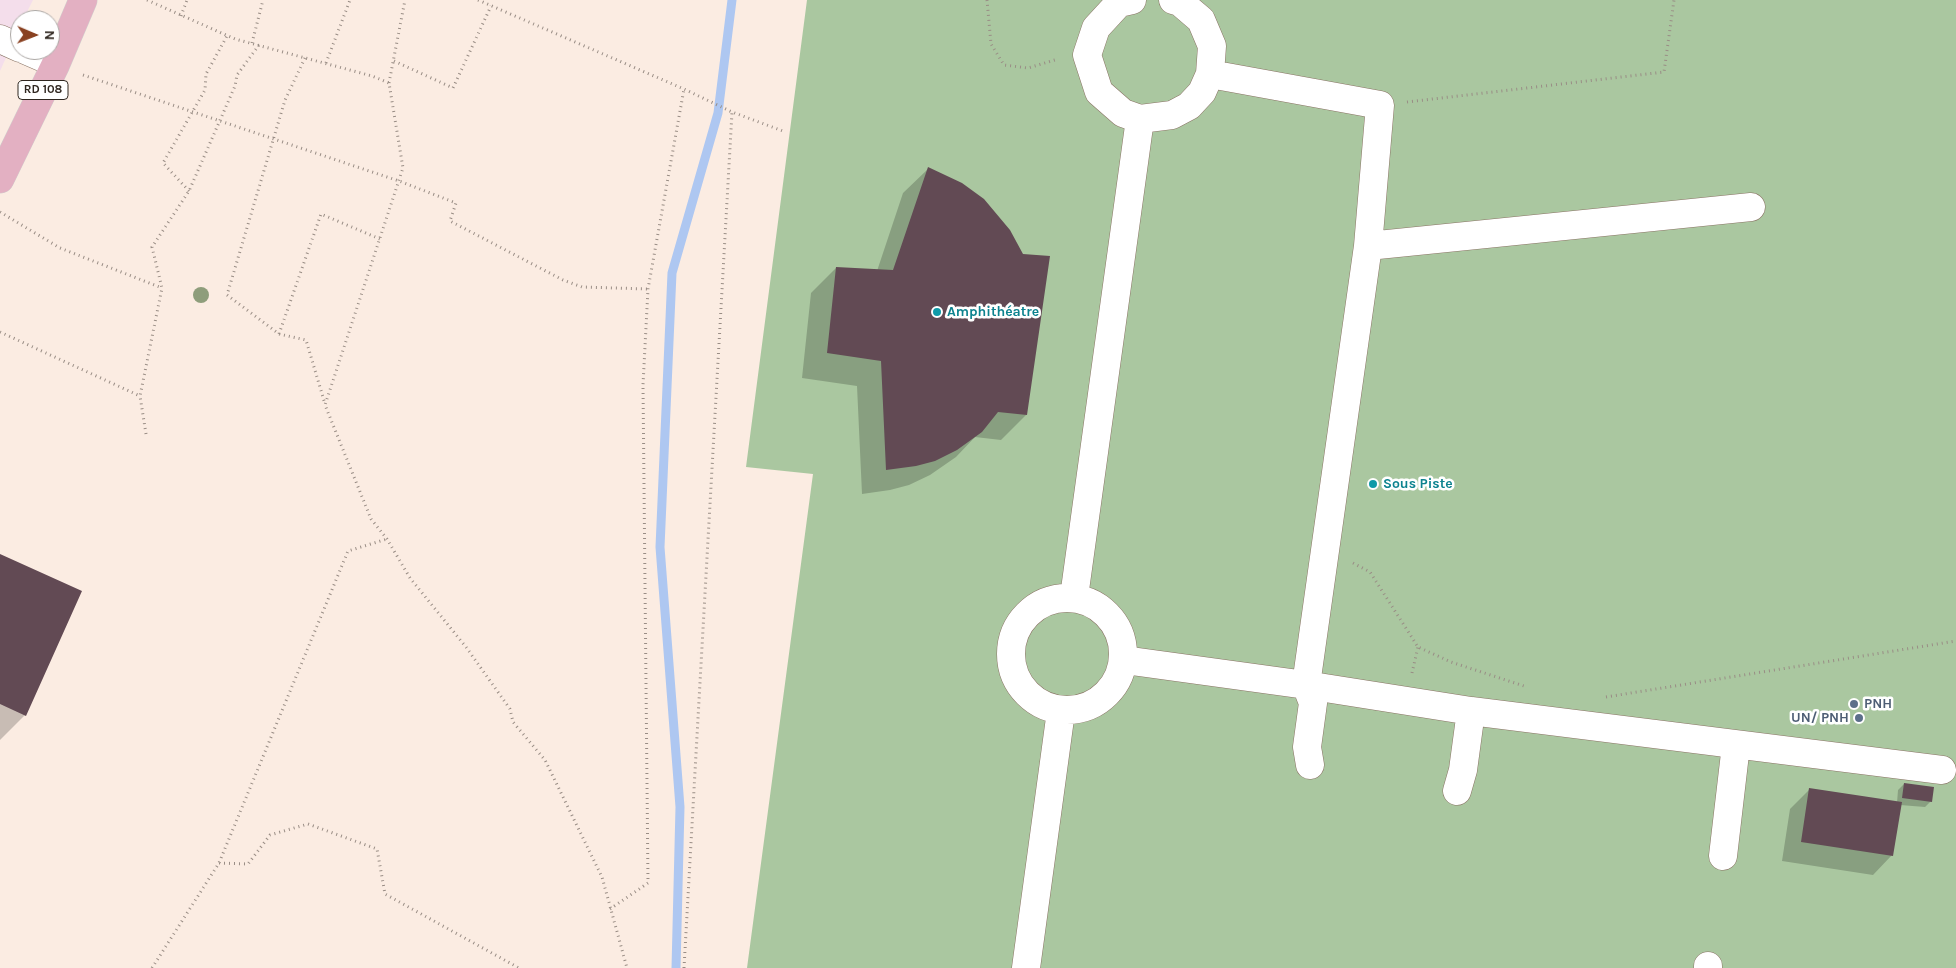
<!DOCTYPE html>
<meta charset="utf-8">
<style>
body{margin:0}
#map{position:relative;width:1956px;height:968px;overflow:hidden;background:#fbece2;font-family:Karla,sans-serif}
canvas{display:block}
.north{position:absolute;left:10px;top:10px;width:50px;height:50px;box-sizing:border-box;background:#fff;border:1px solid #aca8a5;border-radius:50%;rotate:91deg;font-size:14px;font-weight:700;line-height:20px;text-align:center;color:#2f261f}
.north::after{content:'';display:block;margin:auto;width:18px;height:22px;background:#894121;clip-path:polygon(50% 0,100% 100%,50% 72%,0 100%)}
</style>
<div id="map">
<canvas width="1956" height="968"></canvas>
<div class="north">N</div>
</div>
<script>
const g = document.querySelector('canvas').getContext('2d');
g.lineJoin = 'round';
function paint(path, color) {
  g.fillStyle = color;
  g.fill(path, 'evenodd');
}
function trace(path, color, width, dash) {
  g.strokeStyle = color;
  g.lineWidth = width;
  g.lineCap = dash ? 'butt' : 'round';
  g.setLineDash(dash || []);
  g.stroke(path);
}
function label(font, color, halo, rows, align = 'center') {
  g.font = font + ' Karla,sans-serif';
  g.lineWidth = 5;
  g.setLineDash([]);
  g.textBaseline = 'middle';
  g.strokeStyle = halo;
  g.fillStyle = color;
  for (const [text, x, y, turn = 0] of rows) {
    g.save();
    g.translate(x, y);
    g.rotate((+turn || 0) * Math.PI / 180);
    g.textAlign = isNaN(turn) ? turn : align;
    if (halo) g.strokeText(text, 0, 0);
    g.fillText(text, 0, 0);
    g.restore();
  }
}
paint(new Path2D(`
 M0,0H33L23,20H20V27L0,71Z`), '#f4deeb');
paint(new Path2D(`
 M807,0H1956V968H747L813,474L746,467Z`), '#aac7a0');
paint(new Path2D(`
 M928,169L1026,415L1001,440L975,437L956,457L930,475L909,485L890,490L862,494L857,386L802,378L811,293L836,268L877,271L903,193Z
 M0,555L25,715L0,740Z
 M1904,784L1931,801L1925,807L1900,805L1892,855L1873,875L1782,861L1790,809L1810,789L1897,803L1898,790Z`), '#0003');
trace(new Path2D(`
 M676,968L680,807L660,547L672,273L718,113L732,0`), '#aec7f1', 9);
paint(new Path2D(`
 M928,167L962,183L984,199L1010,230L1023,254L1050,256L1027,415L998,412L982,432L957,450L935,461L916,466L886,470L881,361L827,353L836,267L893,270Z
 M0,554L82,591L26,716L0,704Z
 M1904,783L1934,787L1932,802L1902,798Z
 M1809,788L1902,802L1893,856L1801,842Z`), '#624a54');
const minor = new Path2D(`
 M1132,0L1119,3L1096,28L1087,55L1099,92L1123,113L1140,119L1172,115L1189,106L1202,92L1210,74L1212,46L1201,20L1180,2L1173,0
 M0,39L20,48
 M25,50L55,63
 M1210,74L1380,105L1368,246L1306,685L1313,703L1307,747L1310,765
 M1368,246L1751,207
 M1074,597L1140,119
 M1011 654a56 56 0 1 1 112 0a56 56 0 1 1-112 0Z
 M1124,660L1306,685L1471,711L1942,770
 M1457,791L1463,770L1471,711
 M1723,856L1736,745
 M1026,968L1061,711
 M1708,968V966`);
const major = new Path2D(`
 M0,179L55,66L83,0`);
trace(minor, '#8a7465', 29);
trace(major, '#d1cfce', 29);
trace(new Path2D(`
 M147,0L235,39L372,76L389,83L403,168L325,405L371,519L387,539L410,578L466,647L510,709L513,722L545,760L602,877L627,968
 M478,0L684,89L732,112L783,131
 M987,0L991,44L1004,65L1028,68L1058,59
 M181,16L187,0
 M252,43L263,0
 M305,58L285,100L227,295L279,334L306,340L325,404
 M394,61L453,88L491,6
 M326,63L350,0
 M83,75L399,181L456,203L450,221L563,280L582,287L648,289
 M389,83L405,0
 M1407,102L1664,72L1674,0
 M189,191L163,163L205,90L206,74L227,36
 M0,212L60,248L162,288
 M0,332L140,396
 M279,334L321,214L380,239
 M146,434L140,396L162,288L152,247L189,191L235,86L237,75L259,45
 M1353,563L1370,572L1418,647L1451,662L1527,687
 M1412,673L1418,647
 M1606,697L1956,641
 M219,863L248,864L270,835L308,824L377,849L385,894L519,968
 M610,909L648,883L643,385L648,289L684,89
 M152,968L219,863L348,551L387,539
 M684,968L732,112`), '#998d85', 3, [1, 4]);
trace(minor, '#fff', 28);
trace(major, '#e3b0c2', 28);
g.fillStyle = '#8e9d7b';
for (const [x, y] of [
 [201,295]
]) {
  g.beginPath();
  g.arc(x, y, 8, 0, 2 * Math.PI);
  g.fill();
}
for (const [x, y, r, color] of [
 [937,312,5,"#0f9aa8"],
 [1373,484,5,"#0f9aa8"],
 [1854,704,5,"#5c6f8a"],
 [1859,718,5,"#5c6f8a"]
]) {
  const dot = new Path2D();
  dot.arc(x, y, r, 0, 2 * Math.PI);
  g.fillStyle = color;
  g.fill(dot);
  trace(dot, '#fff', 2);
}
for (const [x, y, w] of [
 [43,90,50]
]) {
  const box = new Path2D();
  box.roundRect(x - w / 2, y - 9.5, w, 19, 4);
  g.fillStyle = '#fff';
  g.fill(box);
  trace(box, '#2f261f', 1);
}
label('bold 12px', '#2f261f', null, [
 ["RD 108",43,90]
]);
label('bold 14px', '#0d838f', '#fff', [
 ["Amphithéatre",947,312],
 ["Sous Piste",1383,484]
], 'left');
label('bold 14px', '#4e5e75', '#fff', [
 ["PNH",1864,704],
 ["UN/ PNH",1849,718,"right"]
], 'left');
</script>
